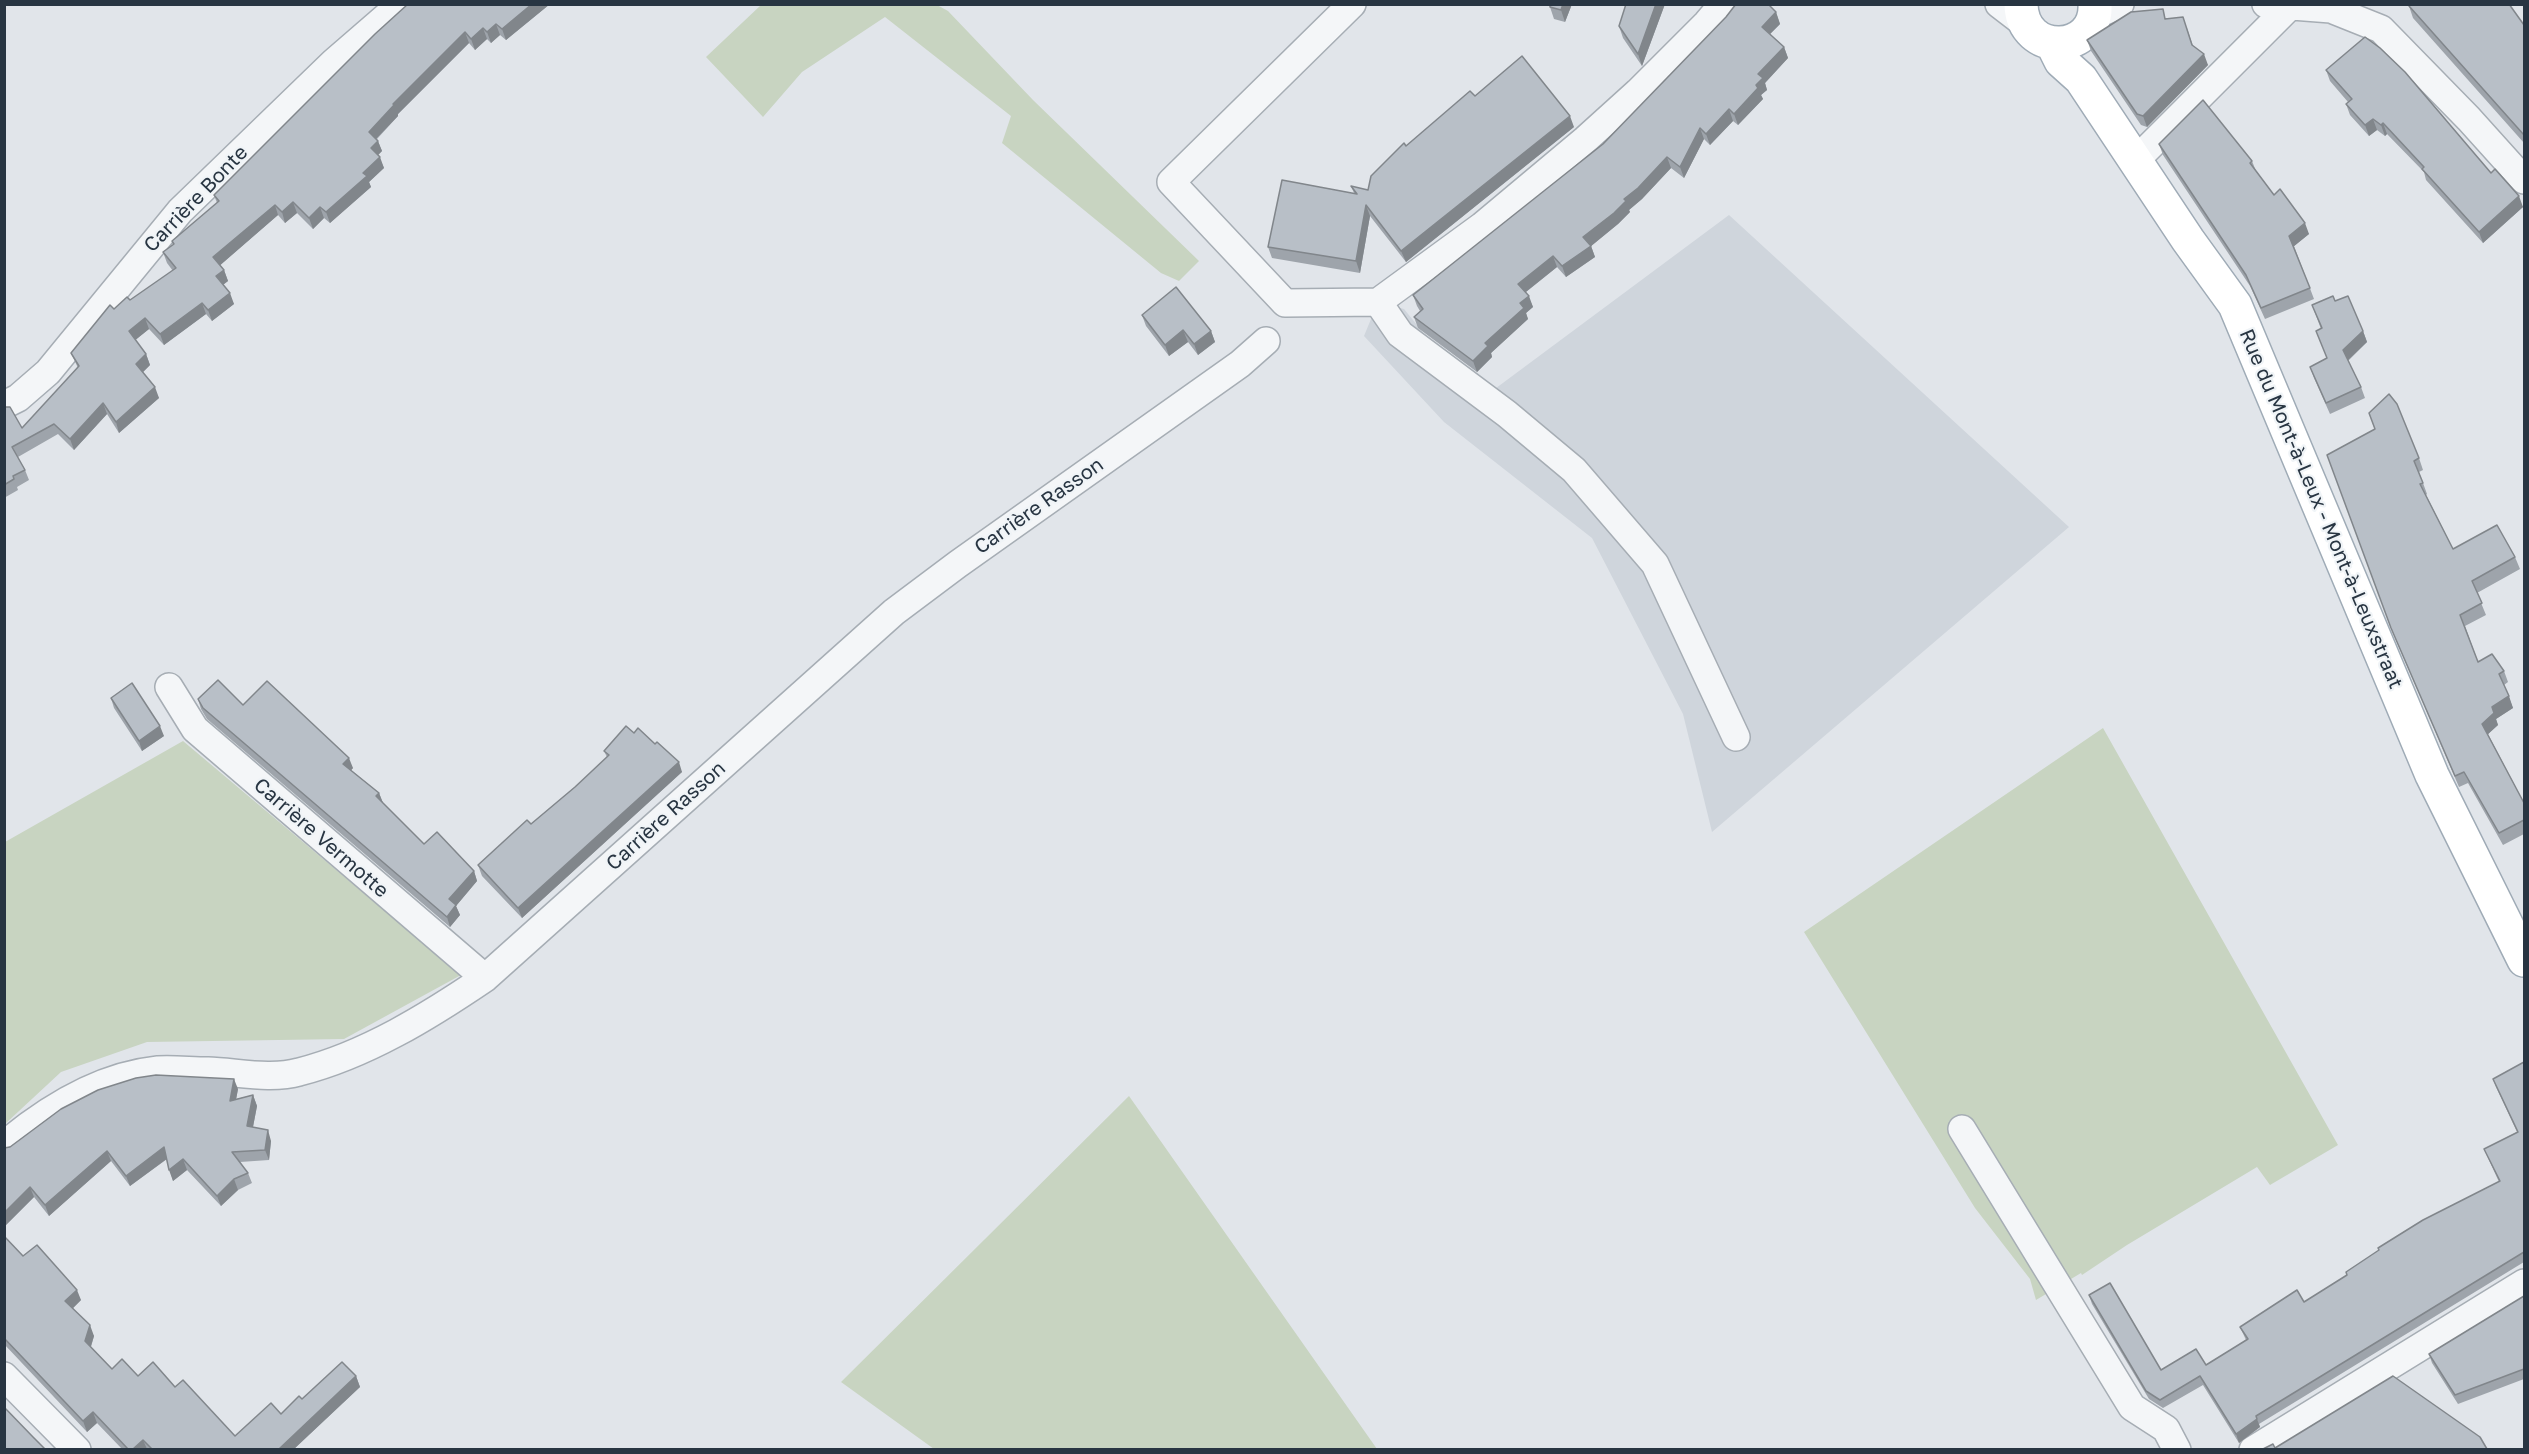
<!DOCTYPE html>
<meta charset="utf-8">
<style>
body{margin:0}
#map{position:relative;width:2529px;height:1454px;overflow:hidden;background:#e1e5ea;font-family:"Golos Text",sans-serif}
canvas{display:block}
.frame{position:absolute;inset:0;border:6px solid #283542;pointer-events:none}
</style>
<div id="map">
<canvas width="2529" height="1454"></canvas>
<div class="frame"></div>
</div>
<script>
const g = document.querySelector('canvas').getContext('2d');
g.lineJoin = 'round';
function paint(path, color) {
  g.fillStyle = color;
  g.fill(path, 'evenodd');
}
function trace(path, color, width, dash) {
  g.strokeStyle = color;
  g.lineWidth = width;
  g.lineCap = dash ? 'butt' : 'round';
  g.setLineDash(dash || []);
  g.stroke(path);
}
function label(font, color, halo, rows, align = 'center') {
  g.font = font + ' "Golos Text",sans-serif';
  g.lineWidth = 4.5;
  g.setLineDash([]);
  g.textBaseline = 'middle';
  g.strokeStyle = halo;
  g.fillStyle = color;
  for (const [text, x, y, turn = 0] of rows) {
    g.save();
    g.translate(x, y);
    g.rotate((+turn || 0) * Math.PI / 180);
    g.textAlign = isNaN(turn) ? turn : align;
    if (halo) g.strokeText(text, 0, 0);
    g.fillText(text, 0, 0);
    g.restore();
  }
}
paint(new Path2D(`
 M1729,215L2069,527L1712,832L1683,714L1592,538L1444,422L1364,336L1378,302L1404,309L1435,347L1484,397Z`), '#cfd5dc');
paint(new Path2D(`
 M761,5H937L948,11L1033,100L1199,261L1179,281L1161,273L1002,143L1011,116L885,17L802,72L763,117L706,57Z
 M2103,728L2338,1145L2270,1185L2257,1167L2127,1245L2082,1275L2081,1273L2036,1300L2030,1279L1975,1208L1804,932Z
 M183,741L461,975L344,1039L147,1042L61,1072L5,1124V842Z
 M1129,1096L1377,1449H934L841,1382Z`), '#c8d4c1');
const minor = new Path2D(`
 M1352,4L1171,182L1285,303L1378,302L1482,226L1586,139L1638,92L1707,23L1723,4
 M1999,4L2025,24
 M2266,4L2331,9L2381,29L2469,119L2524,180
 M2094,16L2120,4
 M2136,160L2289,7
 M1378,302L1400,334L1507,414L1574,470L1655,564L1736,737
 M4,405L18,398L48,372L180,211L334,62L401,4
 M169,687L195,729L485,978
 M1962,1129L2132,1407L2166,1429L2177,1450
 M4,1145C48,1108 100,1076 158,1070C174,1069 192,1071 208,1071C237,1072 271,1080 299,1072C366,1055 429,1016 485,978L894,612L958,564L1240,364L1266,341
 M4,1376L77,1450
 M2253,1450L2524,1283`);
const major = new Path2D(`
 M2021,4C2022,58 2098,54 2095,4
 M2052,43L2061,61L2081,79L2188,240L2235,305L2432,775L2524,960`);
trace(minor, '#a6adb4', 30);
trace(major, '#9fabb6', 36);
trace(minor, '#f4f6f8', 27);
trace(major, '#fff', 33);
paint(new Path2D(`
 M408,4H550L506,40L500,35L491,43L487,39L475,50L469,43L398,114V116L377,139L382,151L378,155L384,168L369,182L371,187L330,223L324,218L313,229L297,213L285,223L278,215L220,265L224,270L228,281L223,285L234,304L212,321L206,314L164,345L149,329L135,340L146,354L150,365L143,372L159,398L119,433L107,414L74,450L58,434L18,457L25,470L29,480L17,487L18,490L4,498V407L22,428L78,368L71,353L114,309L130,300L173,271L167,263L163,252L173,245L172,241L217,203L214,195Z
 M1572,4L1565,22L1554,19L1550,7Z
 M1626,4H1665L1642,66L1623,38L1619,26Z
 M2409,6L2524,25V143L2413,18Z
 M1776,12L1780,24L1770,34L1784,47L1788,58L1765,83L1767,90L1761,95L1763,99L1738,125L1733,121L1710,145L1704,139L1684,178L1671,168L1642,199L1629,210L1630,212L1618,224L1591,246L1595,257L1566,277L1557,267L1526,292L1533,307L1526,313L1528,319L1491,353L1492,357L1477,372L1418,328L1414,317L1420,311L1417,306L1413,295Z
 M2167,18L2187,28L2193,46L2208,65L2147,127L2141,125L2091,51L2087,40Z
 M2326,70L2491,173L2523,207L2483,243L2426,180L2424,172L2387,134L2385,136L2377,130L2369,136L2350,115L2346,104L2348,102L2330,81Z
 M1475,96L1574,127L1406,262L1370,216L1360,273L1272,258L1268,247L1354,193L1351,186L1368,190L1406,146Z
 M2159,144L2252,161L2256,171L2274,195L2309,234L2294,246L2314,299L2265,319L2250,286L2163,155Z
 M2335,301L2363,331L2367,342L2348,361L2361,387L2365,398L2330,414L2314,378L2310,367L2327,358L2316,331L2321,329L2312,305Z
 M1142,315L1211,331L1215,342L1198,355L1188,342L1169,356L1146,326Z
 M2369,413L2419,458L2423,470L2419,472L2427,494L2426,495L2453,549L2515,557L2520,569L2477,593L2486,615L2465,626L2478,662L2504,671L2508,682L2504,685L2513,708L2496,719L2498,725L2488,734L2524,803V834L2503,845L2468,783L2459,787L2396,640L2327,455L2375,430Z
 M111,698L164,736L142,751L114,708Z
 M198,699L243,705L353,768L351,770L379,793L383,803L424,844L474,871L477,881L456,906L460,915L450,927L207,719L201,709Z
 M634,733L655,744L682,772L522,918L482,876L478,865L531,824L575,787L607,757L604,751Z
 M2524,1062V1262L2259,1424L2260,1427L2239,1443L2203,1385L2163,1408L2149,1399L2092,1304L2089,1295L2161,1370L2206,1365L2246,1340L2240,1327L2304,1302L2347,1275L2346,1272L2499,1182L2484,1149L2517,1132L2496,1087L2493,1079Z
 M238,1089L236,1099L253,1095L257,1106L253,1127L271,1141L269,1160L240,1162L248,1173L252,1183L238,1190L221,1206L187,1170L173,1181L167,1159L130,1186L111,1161L49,1216L34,1197L4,1227V1148Z
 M4,1236L23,1256L81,1300L73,1308L94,1336L91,1347L112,1369L175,1387L235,1436L281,1414L302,1399L356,1376L360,1387L294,1449H122L97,1423L87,1432L4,1344Z
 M2524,1296V1379L2458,1404L2432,1363L2429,1354Z`), '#9ea4ab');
paint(new Path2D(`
 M532,4H550L506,40L502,29Z
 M1563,4H1572L1565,22L1561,10Z
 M1656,4H1665L1642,66L1638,54Z
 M1776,12L1780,24L1766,38L1762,27Z
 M496,24L500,35L491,43L487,32Z
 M483,28L487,39L475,50L471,39Z
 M465,32L469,43L398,114V116L373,142L369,132L393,104Z
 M1784,47L1788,58L1765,83L1767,90L1761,95L1763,99L1738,125L1734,114L1756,85L1758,74Z
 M2204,54L2208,65L2147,127L2143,116Z
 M1729,109L1733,121L1710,145L1706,134Z
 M1570,116L1574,127L1406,262L1401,251Z
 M2373,119L2377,130L2369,136L2365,125Z
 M2383,123L2387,134L2385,136L2381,125Z
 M1700,128L1704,139L1684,178L1680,167Z
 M378,141L382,151L375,158L371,148Z
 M380,157L384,168L369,182L371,187L330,223L326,212L363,173Z
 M1667,157L1671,168L1642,199L1629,210L1630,212L1618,224L1590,247L1591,246L1595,257L1566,277L1562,266L1583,237Z
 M2519,196L2523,207L2483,243L2479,232Z
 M293,202L297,213L285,223L282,212Z
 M275,205L278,215L217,268L213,257Z
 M1366,205L1370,216L1360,273L1356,261Z
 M320,207L324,218L313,229L309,218Z
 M2305,223L2309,234L2293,247L2289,236Z
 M1553,256L1557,267L1522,295L1518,284Z
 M224,270L228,281L220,287L216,276Z
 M230,293L234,304L212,321L208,310Z
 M1529,296L1533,307L1526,313L1528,319L1491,353L1492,357L1477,372L1473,361L1485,343L1520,303Z
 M202,303L206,314L164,345L160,334Z
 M145,318L149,329L133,342L129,331Z
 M1183,330L1188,342L1169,356L1165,345Z
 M1211,331L1215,342L1198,355L1194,344Z
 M2363,331L2367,342L2347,361L2343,350Z
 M146,354L150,365L140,375L136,364Z
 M155,387L159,398L119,433L116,422Z
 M103,403L107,414L74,450L70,439Z
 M2509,696L2513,708L2496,719L2498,725L2486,736L2482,724L2492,707Z
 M160,726L164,736L142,751L139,741Z
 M349,758L353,768L347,775L343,764Z
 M679,762L682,772L522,918L518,908Z
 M379,793L383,803L376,796Z
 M474,871L477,881L456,906L460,915L450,927L447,917L449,899Z
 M234,1079L238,1089L234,1111L230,1101Z
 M253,1095L257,1106L251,1137L247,1126Z
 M268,1130L271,1141L269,1160L265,1150Z
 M164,1147L168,1158L130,1186L126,1176Z
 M107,1151L111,1161L49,1216L45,1205Z
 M183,1159L187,1170L173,1181L169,1170Z
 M234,1179L238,1190L221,1206L217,1196Z
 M30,1187L34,1197L4,1227V1213Z
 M77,1290L81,1300L69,1312L65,1301Z
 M90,1325L94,1336L89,1352L85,1341Z
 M356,1376L360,1387L294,1449H279Z
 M93,1412L97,1423L87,1432L83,1421Z
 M2257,1419L2260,1427L2239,1443L2236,1434Z
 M143,1440L147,1449H133Z`), '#81868b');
const building = new Path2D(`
 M408,4H532L502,29L496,24L487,32L483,28L471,39L465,32L393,104L394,105L369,132L378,141L371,148L380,157L363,173L367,176L326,212L320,207L309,218L293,202L282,212L275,205L213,257L224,270L216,276L230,293L208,310L202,303L160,334L145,318L129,331L146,354L136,364L155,387L116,422L103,403L70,439L54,424L12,447L25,470L13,476L14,479L4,485V407H10L22,428L79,366L71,353L110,305L114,309L127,297L130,300L176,268L163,252L174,244L172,241L219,201L214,195L375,34Z
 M1550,4H1563L1561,10L1550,7Z
 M1626,4H1656L1638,54L1619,26Z
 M1736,4H1768L1776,12L1762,27L1784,47L1758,74L1763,78L1756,85L1758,88L1734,114L1729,109L1706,134L1700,128L1680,167L1667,157L1638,188L1624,199L1626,201L1614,213L1583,237L1591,246L1562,266L1553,256L1518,284L1529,296L1520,303L1524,308L1485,343L1488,346L1473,361L1414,317L1423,309L1413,295L1603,144L1726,17Z
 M2411,4H2509L2524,25V135L2409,6Z
 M2163,9L2165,19L2183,17L2192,45L2204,54L2143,116L2137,114L2087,40L2131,12Z
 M2365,37L2380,48L2405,72L2491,173L2495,169L2519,196L2479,232L2422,169L2424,167L2383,123L2381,125L2373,119L2365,125L2346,104L2352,99L2326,70Z
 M1522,56L1570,116L1401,251L1366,205L1356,261L1268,247L1282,180L1357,194L1351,186L1368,190L1371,176L1404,143L1406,146L1470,91L1475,96Z
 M2203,100L2252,161L2250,163L2274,195L2280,189L2305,223L2289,236L2310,288L2261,308L2246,275L2159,144Z
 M1176,287L1211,331L1194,344L1183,330L1165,345L1142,315Z
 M2333,296L2335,301L2348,296L2363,331L2343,350L2361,387L2326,403L2310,367L2327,358L2316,331L2322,328L2312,305Z
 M2389,394L2397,404L2419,458L2414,461L2423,483L2420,484L2453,549L2497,525L2515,557L2472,581L2482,603L2460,615L2478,662L2492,654L2504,671L2499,674L2509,696L2492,707L2494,713L2482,724L2524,803V820L2499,833L2464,772L2455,776L2391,628L2327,455L2375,429L2369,413Z
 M218,680L243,705L267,681L349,758L343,764L379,793L376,796L424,844L437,832L474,871L449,899L456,905L447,917L203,708L198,699Z
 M132,683L160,726L139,741L111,698Z
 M626,726L634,733L638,728L655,744L657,742L679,762L518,908L478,865L527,820L531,824L575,787L609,755L604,751Z
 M2524,1062V1252L2256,1416L2257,1419L2236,1434L2200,1376L2160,1400L2146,1391L2089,1295L2110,1283L2161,1370L2196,1349L2206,1365L2248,1339L2240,1327L2297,1290L2304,1302L2347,1275L2346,1272L2379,1250L2378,1248L2423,1220L2500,1181L2484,1149L2518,1132L2493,1079Z
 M156,1075L234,1079L230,1101L253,1095L247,1126L268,1130L265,1150L232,1152L248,1173L234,1179L217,1196L183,1159L169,1170L164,1147L126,1176L107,1151L45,1205L30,1187L4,1213V1148L10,1147L61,1109L98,1090L136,1078Z
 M4,1236L23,1256L37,1245L77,1290L65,1301L90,1325L85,1341L112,1369L122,1359L138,1376L153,1362L175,1387L183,1380L235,1436L271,1403L281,1414L299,1396L302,1399L342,1362L356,1376L279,1449H152L143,1440L133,1449H128L93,1412L83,1421L4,1338Z
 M2524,1296V1369L2455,1395L2429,1354Z
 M2393,1376L2480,1437L2487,1449H2263L2273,1444L2275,1448Z
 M4,1407L33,1437L45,1449H4Z`);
paint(building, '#b8bfc7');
trace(building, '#81868b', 1.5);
label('20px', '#283542', '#f0f4f7', [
 ["Carrière Bonte",196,199,-46],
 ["Carrière Rasson",1039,506,-35],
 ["Rue du Mont-à-Leux - Mont-à-Leuxstraat",2321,509,67],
 ["Carrière Rasson",666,816,-42],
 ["Carrière Vermotte",321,838,41]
]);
</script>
